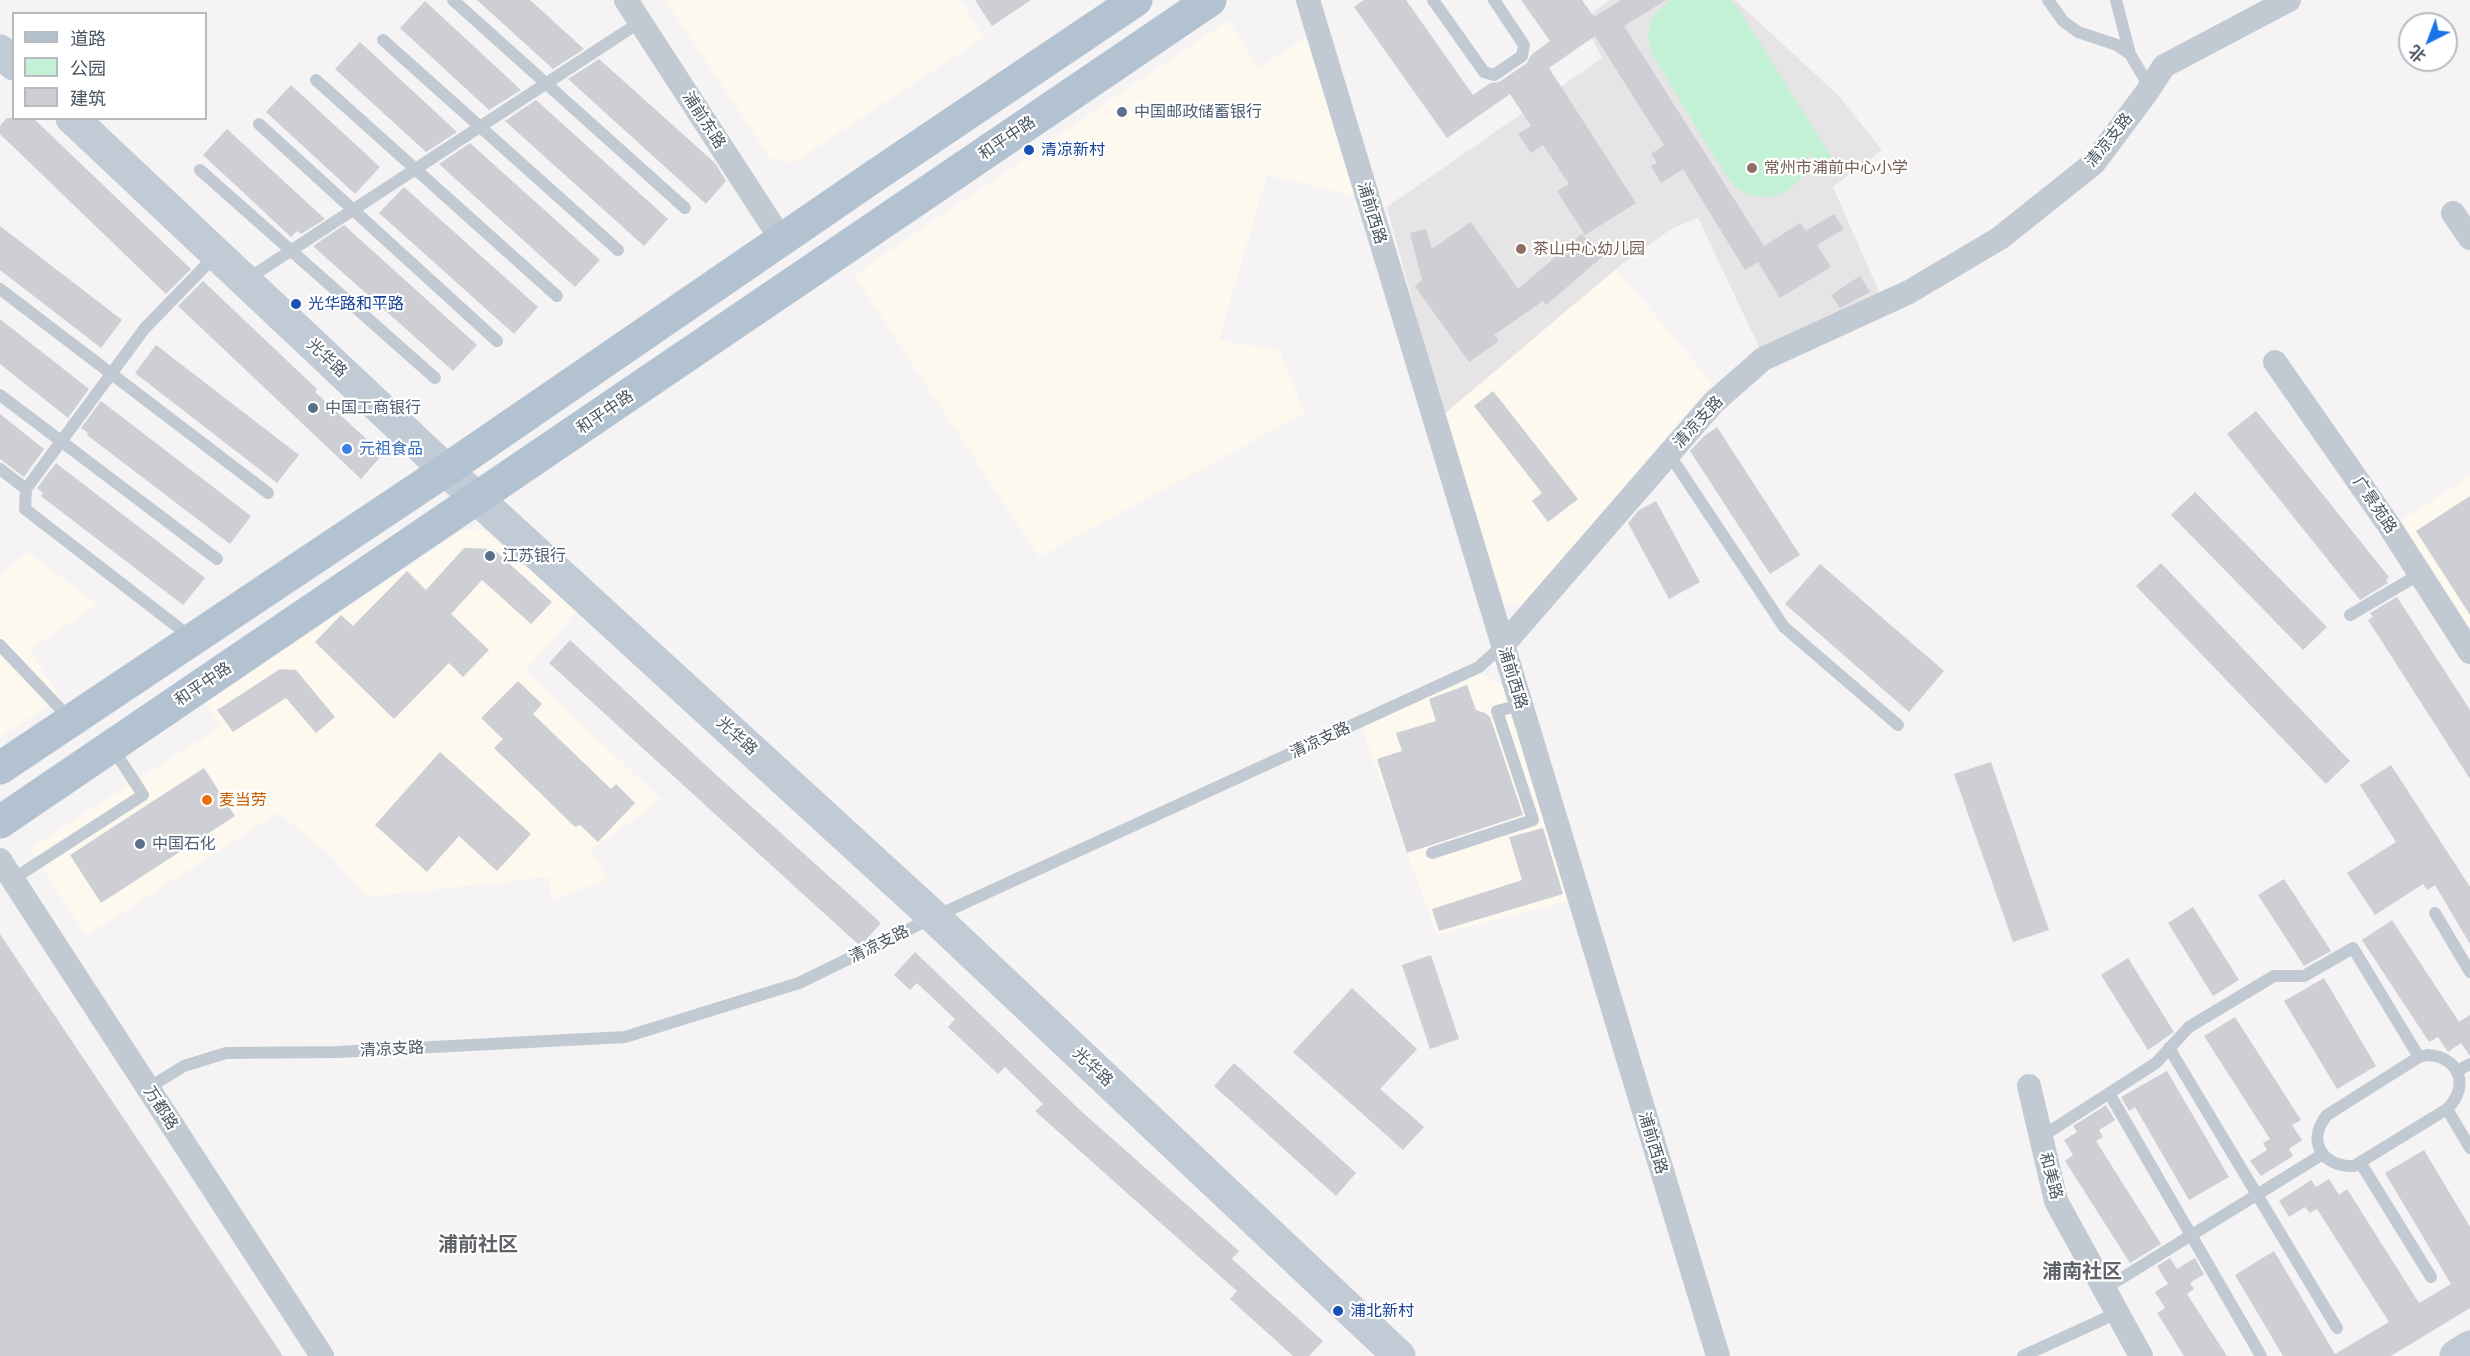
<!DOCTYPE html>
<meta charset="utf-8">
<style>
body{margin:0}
#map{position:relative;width:2470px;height:1356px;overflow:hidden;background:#f5f3f3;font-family:Lato,"Noto Sans SC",sans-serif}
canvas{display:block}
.legend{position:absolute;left:12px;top:12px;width:195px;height:108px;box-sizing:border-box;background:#fff;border:2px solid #b7bbc0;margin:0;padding:8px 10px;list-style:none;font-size:18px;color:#4a5661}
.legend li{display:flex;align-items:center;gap:12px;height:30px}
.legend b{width:30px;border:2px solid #b7bbc0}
.north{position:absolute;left:2398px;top:12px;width:60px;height:60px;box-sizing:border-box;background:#fff;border:2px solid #b7bbc0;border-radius:50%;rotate:222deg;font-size:16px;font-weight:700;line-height:24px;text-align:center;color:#4a5661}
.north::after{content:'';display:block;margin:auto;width:21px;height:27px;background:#1a73e8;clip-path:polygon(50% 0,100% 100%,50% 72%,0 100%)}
</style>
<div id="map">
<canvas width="2470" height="1356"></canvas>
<ul class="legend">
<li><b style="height:8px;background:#b3c2d1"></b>道路</li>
<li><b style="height:16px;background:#c3f1d5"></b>公园</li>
<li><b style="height:16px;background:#cdcfd5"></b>建筑</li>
</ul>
<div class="north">北</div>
</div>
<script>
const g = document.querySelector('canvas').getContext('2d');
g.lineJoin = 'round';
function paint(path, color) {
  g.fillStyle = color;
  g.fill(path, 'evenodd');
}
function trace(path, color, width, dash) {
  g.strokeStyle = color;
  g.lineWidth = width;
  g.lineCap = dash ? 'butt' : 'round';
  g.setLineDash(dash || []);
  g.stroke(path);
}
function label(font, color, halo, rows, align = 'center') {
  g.font = font + ' Lato,"Noto Sans SC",sans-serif';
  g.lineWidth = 4.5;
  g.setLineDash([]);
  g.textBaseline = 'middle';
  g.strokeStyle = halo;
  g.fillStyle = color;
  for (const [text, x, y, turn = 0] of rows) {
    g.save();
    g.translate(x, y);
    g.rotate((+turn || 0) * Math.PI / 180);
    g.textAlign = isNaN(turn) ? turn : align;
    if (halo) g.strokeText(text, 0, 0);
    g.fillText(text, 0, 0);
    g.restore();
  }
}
paint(new Path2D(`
 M665,0H960L984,37L793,163L770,158Z
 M1228,20L1259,68L1306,37L1355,196L1267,175L1219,340L1280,351L1305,413L1039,557L854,275Z
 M1616,269L1712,383L1523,605H1505L1443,415Z
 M2470,476V629L2400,521Z
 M483,529L577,611L525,671L661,799L590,851L608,879L552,900L548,877L368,897L329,854L278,813L86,936L30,848L222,726L205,703L463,530Z
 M28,552L97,605L30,650L60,698L0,737V575Z
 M1480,674L1504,686L1572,900L1437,935L1361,726Z`), '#fdf9ef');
paint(new Path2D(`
 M1609,0H1735L1840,97L1882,150L1833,187L1880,294L1760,349L1698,218L1671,229L1616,269L1443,415L1387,207L1602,58L1583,20Z`), '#e6e4e5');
paint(new Path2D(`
 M1672,0H1730L1738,8L1838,167L1825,175L1809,152C1808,187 1769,211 1738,188C1733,185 1729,179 1725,174L1653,56C1644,30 1648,15 1672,0Z`), '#c3f1d5');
paint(new Path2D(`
 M477,0H530L584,49L553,69Z
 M975,0H1031L992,26Z
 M1364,0H1406L1473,95L1490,83L1499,82L1527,63L1531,55L1550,41L1521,0H1582L1594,17L1621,0H1666L1624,26L1764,246L1800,223L1806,231L1834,214L1844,229L1817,245L1831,267L1780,298L1758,262L1745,270L1683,169L1661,183L1651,166L1657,163L1651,154L1664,145L1595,36L1549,68L1636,203L1585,235L1557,191L1569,184L1543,145L1531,153L1518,134L1531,126L1510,94L1447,138L1354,7Z
 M425,1L521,90L489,110L400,28Z
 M360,42L457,132L426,152L335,69Z
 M599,59L715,163L726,181L706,204L568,79Z
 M291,85L380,167L355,194L266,112Z
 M536,100L668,219L644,246L505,121Z
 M7,118H33L191,269L166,294L0,134V126Z
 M227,129L325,219L301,234L297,231L291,237L203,155Z
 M470,143L600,260L575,287L439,164Z
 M404,187L538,307L514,334L379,213Z
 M1471,222L1518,289L1582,234L1602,257L1546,305L1543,301L1494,335L1499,341L1469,362L1415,286L1422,280L1410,233L1426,229L1432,249Z
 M344,225L477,345L453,371L313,246Z
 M0,226L122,320L101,348L0,270Z
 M1860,276L1870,292L1840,308L1831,295Z
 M203,281L317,389L315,392L383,454L361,479L178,306Z
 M0,319L89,389L68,418L0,364Z
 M156,345L299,455L277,483L135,373Z
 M1493,391L1578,499L1548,522L1532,501L1542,493L1474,406Z
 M101,401L251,516L230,544L87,435L88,433L81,428Z
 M2256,411L2389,577L2386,580L2388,583L2360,600L2227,434Z
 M0,414L44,449L24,477L0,459Z
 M1717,427L1800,555L1770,574L1690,451L1703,437Z
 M56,463L205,578L183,605L41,496L43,493L37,488Z
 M2195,492L2327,627L2303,650L2171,515Z
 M2470,496V615L2416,531Z
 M1656,501L1700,582L1669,599L1628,523L1639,510Z
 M464,548L493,549L552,602L531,624L482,580L451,614L489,650L463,677L449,663L394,719L315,642L341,615L353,626L407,571L426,590Z
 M2161,563L2350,761L2326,784L2136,586Z
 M1820,564L1944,671L1909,712L1785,604Z
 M2397,597L2470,710V779L2368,620L2373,617L2370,613Z
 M570,640L724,782L881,923L864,942L859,945L549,663Z
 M280,669L296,670L335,717L316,733L286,698L233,732L217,710Z
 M518,681L542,704L533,714L611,789L616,784L635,803L598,842L580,825L575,827L494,748L503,739L481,718Z
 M1467,685L1476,710L1485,713L1490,717L1523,815L1407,853L1377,759L1402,751L1396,733L1436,721L1429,699Z
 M440,752L531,834L497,871L459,836L427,872L375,825Z
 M1991,762L2049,930L2013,942L1954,774Z
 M2391,765L2470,887V944L2435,885L2427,890L2423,884L2375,915L2347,873L2396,842L2360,785Z
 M204,768L235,816L101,903L70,855Z
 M1543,828L1563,894L1439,931L1432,909L1522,880L1509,837Z
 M2284,879L2331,951L2304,966L2258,895Z
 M2193,907L2239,980L2213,996L2168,923Z
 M2392,920L2459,1022L2470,1015V1056L2461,1043L2448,1052L2438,1037L2429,1042L2362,940Z
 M0,934L283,1356H0Z
 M915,952L1081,1111L1239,1251L1232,1259L1323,1341L1309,1356H1293L1230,1299L1237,1291L1035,1111L1043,1104L1005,1067L998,1074L948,1027L955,1019L917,983L910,990L894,975Z
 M1431,955L1459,1039L1430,1049L1402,965Z
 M2128,958L2174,1032L2148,1050L2101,975Z
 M2324,978L2376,1066L2337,1089L2284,1001Z
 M1352,988L1417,1049L1380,1089L1424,1127L1403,1150L1293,1052Z
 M2235,1017L2301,1120L2292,1125L2302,1140L2289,1149L2293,1156L2261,1176L2250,1161L2267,1150L2263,1143L2270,1139L2204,1036Z
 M1234,1063L1356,1173L1336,1196L1214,1086Z
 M2167,1071L2229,1177L2189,1200L2135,1107L2129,1111L2121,1097Z
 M2106,1105L2115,1120L2099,1130L2103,1137L2096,1141L2161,1244L2130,1263L2065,1161L2073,1155L2064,1140L2077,1132L2073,1126Z
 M2424,1150L2470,1227V1308L2391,1356H2283L2235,1275L2274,1251L2335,1354L2389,1322L2317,1209L2310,1213L2305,1207L2289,1217L2279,1201L2311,1180L2316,1187L2329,1179L2339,1195L2347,1189L2419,1303L2451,1284L2385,1173Z
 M2170,1258L2177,1269L2195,1258L2204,1274L2190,1283L2194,1289L2187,1294L2227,1356H2184L2157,1313L2165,1308L2155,1292L2168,1284L2157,1266Z`), '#cdcfd5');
trace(new Path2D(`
 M453,0L685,208
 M1433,0L1484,72L1494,75L1522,56L1524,45L1494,0
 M2048,0L2063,21L2078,32L2117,45L2130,54L2150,88
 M2116,0L2130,54
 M383,40L618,250
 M316,80L557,296
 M259,124L497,341
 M200,170L435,378
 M246,280L640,22
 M0,289L268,493
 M0,395L217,559
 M1669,454L1784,627L1898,725
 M0,469L26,489L25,509L192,638
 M26,489L145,328L216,255
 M2350,615L2420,574
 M0,645L71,720
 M1432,853L1533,820L1497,711L1521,705
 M13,879L143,795L112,747
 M2435,913L2470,972
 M2169,1048L2337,1328
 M2428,1055C2460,1057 2470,1087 2447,1109L2354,1166C2322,1167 2306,1141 2327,1115L2419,1057Z
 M2457,1071L2470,1064
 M148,1088L184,1066L226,1053L337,1052L625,1037L799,983L934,917L1479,667L1503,645
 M2109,1093L2261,1356
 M2447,1109L2470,1148
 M2041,1137L2156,1063L2189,1027L2274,976H2304L2353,948L2419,1057
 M2360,1162L2431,1277
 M2104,1289L2323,1154
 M2023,1356L2117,1313`), '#c1cad2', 12);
trace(new Path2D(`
 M626,0L781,239
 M1308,0L1718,1356
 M2453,213L2470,238
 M2275,362L2388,524L2470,652
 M1503,645L1714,402L1763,359L1909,292L2000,238L2094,163L2147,92L2164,66L2289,0
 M0,860L322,1356
 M2029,1086L2056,1201L2141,1356`), '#c1cad2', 24);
trace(new Path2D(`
 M0,51L14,64
 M72,118L446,470L934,917L1399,1356
 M2456,1356L2470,1347`), '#c1cbd6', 33);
trace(new Path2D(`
 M0,768L446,470L876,175L1136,0
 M0,822L1210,0`), '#b3c2d1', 33);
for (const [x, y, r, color] of [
 [1122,112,6,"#5c6f8a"],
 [1029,150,6,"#1a4fb4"],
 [1752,168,6,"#8d6e63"],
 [1521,249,6,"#8d6e63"],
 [296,304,6,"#1a4fb4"],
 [313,408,6,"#5c6f8a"],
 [347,449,6,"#3f7fe0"],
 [490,556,6,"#5c6f8a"],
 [207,800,6,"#e8710a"],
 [140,844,6,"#5c6f8a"],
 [1338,1311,6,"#1a4fb4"]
]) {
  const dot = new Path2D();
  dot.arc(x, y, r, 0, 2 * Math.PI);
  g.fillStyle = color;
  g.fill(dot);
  trace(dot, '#fff', 2);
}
label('16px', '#4e5e75', '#fff', [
 ["中国邮政储蓄银行",1134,112],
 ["中国工商银行",325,408],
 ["江苏银行",502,556],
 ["中国石化",152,844]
], 'left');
label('16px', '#4a5661', '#fff', [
 ["浦前东路",704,120,57],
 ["和平中路",1007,138,-34],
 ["清凉支路",2109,140,-51],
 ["浦前西路",1372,213,73],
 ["光华路",327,358,43],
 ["和平中路",605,412,-34],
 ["清凉支路",1698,422,-47],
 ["广景苑路",2375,505,56],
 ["浦前西路",1513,678,73],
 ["和平中路",203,684,-34],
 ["光华路",737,736,42],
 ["清凉支路",1320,740,-25],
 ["清凉支路",879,944,-26],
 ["清凉支路",392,1049,-3],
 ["光华路",1093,1067,43],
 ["万都路",161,1108,57],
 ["浦前西路",1653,1143,73],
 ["和美路",2051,1176,75]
]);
label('16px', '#164399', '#fff', [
 ["清凉新村",1041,150],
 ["光华路和平路",308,304],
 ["浦北新村",1350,1311]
], 'left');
label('16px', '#785e54', '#fff', [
 ["常州市浦前中心小学",1764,168],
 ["茶山中心幼儿园",1533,249]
], 'left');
label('16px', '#366cbe', '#fff', [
 ["元祖食品",359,449]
], 'left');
label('16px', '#c56008', '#fff', [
 ["麦当劳",219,800]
], 'left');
label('bold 20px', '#5f6368', '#fff', [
 ["浦前社区",478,1245],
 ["浦南社区",2082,1272]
]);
</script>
